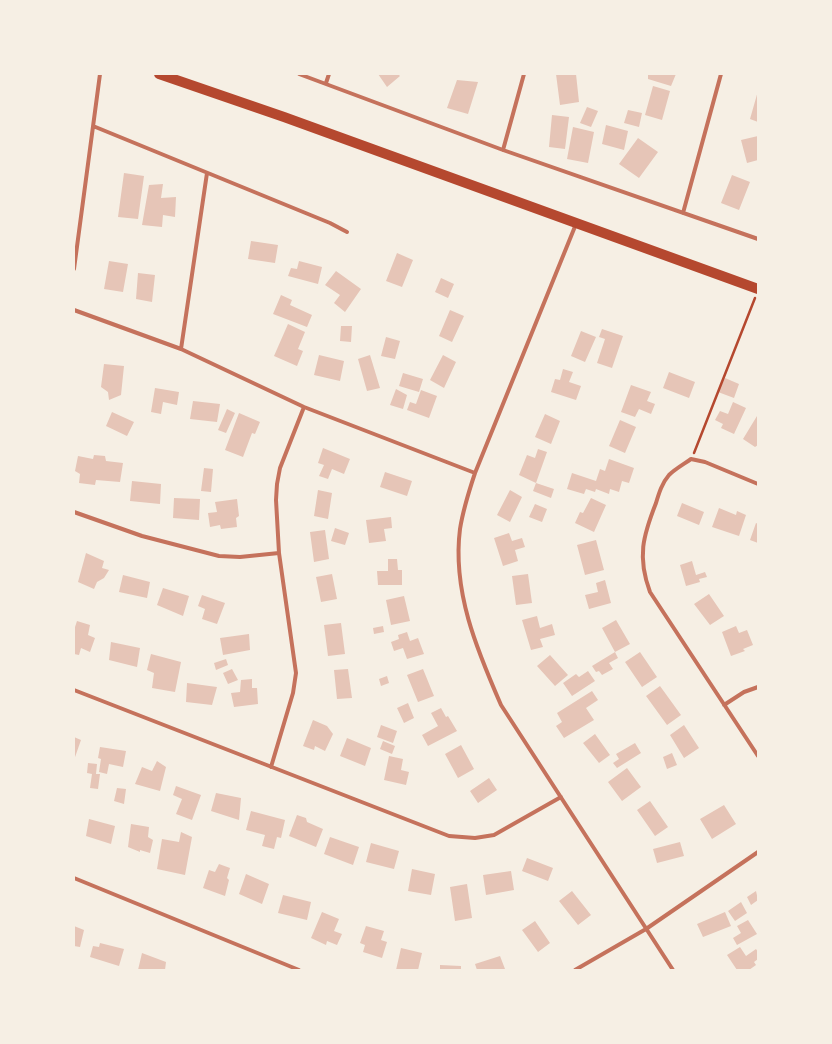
<!DOCTYPE html>
<style>
body{margin:0}
#map{position:relative;width:832px;height:1044px;overflow:hidden;background:#f6efe4;font-family:"Fira Sans Condensed",sans-serif}
canvas{display:block}
.frame{position:absolute;inset:0;border:75px solid #f6efe4;pointer-events:none}
</style>
<div id="map">
<canvas width="832" height="1044"></canvas>
<div class="frame"></div>
</div>
<script>
const g = document.querySelector('canvas').getContext('2d');
g.lineJoin = 'round';
function paint(path, color) {
  g.fillStyle = color;
  g.fill(path, 'evenodd');
}
function trace(path, color, width, dash) {
  g.strokeStyle = color;
  g.lineWidth = width;
  g.lineCap = dash ? 'butt' : 'round';
  g.setLineDash(dash || []);
  g.stroke(path);
}
paint(new Path2D(`
 M378,74H398L400,76L387,87Z
 M556,74H576L579,102L560,105Z
 M648,74H676L671,86L648,79Z
 M457,80L478,82L468,114L447,108Z
 M653,86L670,91L662,120L645,115Z
 M758,91V122L750,119Z
 M587,107L598,111L591,127L580,123Z
 M628,110L642,113L639,127L624,123Z
 M552,115L569,117L565,149L549,147Z
 M606,125L628,131L624,150L602,144Z
 M573,127L594,132L588,163L567,159Z
 M758,136V160L747,163L741,140Z
 M638,138L658,152L639,178L619,164Z
 M124,173L144,176L138,219L118,217Z
 M732,175L750,182L739,210L721,203Z
 M163,184L161,198L176,197L175,217L163,215L162,227L142,225L149,185Z
 M251,241L278,245L275,263L248,259Z
 M397,253L413,260L402,287L386,281Z
 M109,261L128,264L123,292L104,289Z
 M299,261L322,267L318,284L288,276L291,268L297,269Z
 M336,271L361,289L345,312L334,303L340,295L325,285Z
 M138,273L155,275L152,302L136,299Z
 M441,278L454,284L448,298L435,292Z
 M281,295L292,300L290,305L312,315L307,327L273,314Z
 M450,310L464,316L452,342L439,336Z
 M288,324L305,332L298,349L303,351L297,366L274,356Z
 M341,326H352L351,342L340,341Z
 M602,329L623,336L612,368L597,363L605,339L599,337Z
 M581,331L596,337L585,362L571,356Z
 M386,337L400,341L395,359L381,356Z
 M319,355L344,361L340,381L314,375Z
 M370,355L380,388L367,391L358,359Z
 M443,355L456,362L444,388L430,380Z
 M104,364L124,366L121,395L109,400L108,392L101,387Z
 M563,369L573,372L569,382L581,386L576,400L551,392L555,379L560,380Z
 M669,372L695,382L689,398L663,388Z
 M403,373L423,379L419,392L399,386Z
 M725,378L739,384L734,398L718,392Z
 M631,385L651,392L647,401L655,404L651,414L639,409L635,417L621,412Z
 M155,388L179,392L177,405L163,402L161,414L151,412Z
 M396,389L407,395L403,409L390,405Z
 M421,390L437,396L429,418L407,410L410,402L416,404Z
 M193,401L220,404L217,422L190,419Z
 M733,402L746,408L734,434L721,428L723,424L715,420L720,411L728,414Z
 M227,409L235,413L226,433L218,430Z
 M112,412L134,422L127,436L106,426Z
 M239,413L260,422L255,434L252,433L243,457L225,450Z
 M545,414L560,421L551,444L535,437Z
 M757,416L758,445L755,447L743,439Z
 M620,420L636,427L625,453L609,446Z
 M323,448L350,459L344,474L332,469L328,479L319,476L324,465L318,463Z
 M538,449L547,452L536,483L519,475L527,455L535,458Z
 M94,455L105,456L106,461L123,463L120,482L96,480L95,485L79,483L80,474L75,471L78,456L93,459Z
 M609,459L634,468L629,483L622,481L619,492L610,489L609,494L596,489L595,492L586,489L584,494L567,489L572,473L596,481L600,469L605,471Z
 M204,468L213,469L211,492L201,491Z
 M385,472L412,481L407,496L380,487Z
 M132,481L161,484L160,504L130,501Z
 M536,483L554,489L551,498L533,491Z
 M318,490L332,493L328,519L314,516Z
 M510,490L522,497L510,522L497,515Z
 M174,498L200,499L199,520L173,518Z
 M591,498L606,505L594,532L575,523L580,512L583,513Z
 M237,499L239,516L236,518L237,527L221,529L220,525L210,527L208,513L217,512L215,502Z
 M682,503L704,512L699,525L677,516Z
 M535,504L547,509L542,522L529,517Z
 M719,508L736,515L737,511L746,515L739,536L712,527Z
 M391,517L392,528L384,529L386,541L369,543L366,520Z
 M756,523L758,524V543L750,540Z
 M335,528L349,533L345,545L331,541Z
 M325,530L329,559L314,562L310,532Z
 M509,533L512,541L522,538L525,547L515,550L518,561L503,566L494,538Z
 M596,540L604,570L585,575L577,545Z
 M86,553L104,561L102,568L109,570L104,578L97,582L94,589L78,582Z
 M388,559H397L398,570H402V585H378L377,571H388Z
 M692,561L696,575L705,572L707,577L699,579L700,582L686,586L680,565Z
 M332,574L337,599L321,602L316,577Z
 M528,574L532,603L516,605L512,576Z
 M123,575L150,582L147,598L119,592Z
 M605,580L611,603L589,609L585,595L598,592L596,583Z
 M163,588L189,596L183,616L157,605Z
 M709,594L724,616L710,625L694,604Z
 M202,595L225,603L217,624L202,619L205,609L198,606Z
 M404,596L410,621L391,625L386,600Z
 M537,616L540,628L552,624L555,635L540,639L543,647L531,650L522,620Z
 M616,620L630,644L615,652L602,628Z
 M77,621L90,625L88,635L95,638L90,652L81,648L79,655L74,654V630Z
 M341,623L345,654L328,656L324,625Z
 M383,626L384,632L374,634L373,628Z
 M736,626L739,633L747,630L753,645L743,649L745,651L731,656L722,632Z
 M407,632L410,641L418,638L424,654L407,659L403,648L394,651L391,642L399,639L398,635Z
 M249,634L250,650L223,655L220,638Z
 M111,642L140,648L137,667L109,660Z
 M615,652L618,658L609,663L613,669L602,675L599,671L596,672L592,666Z
 M640,652L657,677L642,687L625,662Z
 M151,654L181,662L175,692L152,688L154,673L147,670Z
 M550,655L568,675L555,686L537,666Z
 M226,659L228,665L216,670L214,663Z
 M232,669L238,680L228,684L223,673Z
 M348,669L352,698L337,699L334,670Z
 M423,669L434,696L418,702L407,675Z
 M588,671L595,681L572,696L563,683L576,674L579,677Z
 M387,676L389,683L381,686L379,679Z
 M252,679V688H257L258,704L234,707L231,693L240,692L241,680Z
 M187,683L217,687L212,705L186,702Z
 M660,686L681,715L667,725L646,696Z
 M592,691L598,700L586,708L594,720L564,738L556,726L562,722L557,713Z
 M408,703L414,718L404,723L397,708Z
 M441,708L446,717L448,716L457,731L428,746L422,735L438,726L431,713Z
 M313,720L327,726L333,734L325,751L315,746L314,750L303,746Z
 M381,725L397,731L393,743L377,737Z
 M684,725L699,748L684,758L670,735Z
 M595,734L610,755L599,763L583,743Z
 M74,737L81,740L74,760Z
 M347,738L371,748L365,766L340,756Z
 M383,741L395,746L392,754L380,749Z
 M635,743L641,753L617,768L613,763L619,759L616,754Z
 M461,745L474,769L458,778L445,754Z
 M100,747L126,751L123,767L109,764L107,774L99,772L101,759L98,758Z
 M672,753L677,765L667,769L663,757Z
 M389,756L403,759L401,770L409,772L406,785L384,780Z
 M157,761L166,767L160,791L135,784L142,767L152,771Z
 M88,763L97,764L96,774H100L98,789L90,788L92,774L87,773Z
 M627,768L641,787L622,801L608,782Z
 M489,778L497,790L478,803L470,791Z
 M176,786L201,795L192,820L176,814L182,799L173,795Z
 M117,788L126,789L124,804L114,801Z
 M216,793L241,798L239,820L211,811Z
 M650,801L668,827L655,836L637,810Z
 M724,805L736,824L712,839L700,819Z
 M251,811L285,820L281,838L277,837L274,849L262,846L265,835L246,830Z
 M297,815L306,818L307,822L323,829L316,847L289,836Z
 M89,819L115,826L111,844L86,836Z
 M131,824L149,827L148,837L153,840L150,853L140,850V852L128,847Z
 M181,832L192,837L185,875L157,869L162,839L179,842Z
 M330,837L359,847L353,865L324,854Z
 M680,842L684,856L657,863L653,849Z
 M371,843L399,851L394,869L366,862Z
 M527,858L553,868L548,881L522,871Z
 M219,864L230,868L227,878L229,880L225,896L203,888L209,870L215,872Z
 M412,869L435,874L431,895L408,891Z
 M511,871L514,890L486,895L483,875Z
 M246,874L269,884L262,904L239,894Z
 M467,884L472,918L455,921L450,887Z
 M572,891L591,915L578,925L559,901Z
 M756,891L758,900L751,905L747,897Z
 M283,895L311,902L307,920L278,913Z
 M741,902L747,913L735,921L728,911Z
 M322,912L339,919L334,931L342,934L337,945L327,941L326,945L311,938Z
 M725,912L731,926L703,937L697,924Z
 M748,920L757,934L737,945L733,938L741,933L737,926Z
 M535,921L550,943L538,952L522,930Z
 M74,926L84,930L80,947L74,946Z
 M366,926L384,931L381,940L387,942L382,958L363,952L365,945L360,943Z
 M100,943L124,949L119,966L90,957L93,946L99,947Z
 M740,947L746,956L756,949L758,952V959L754,962L756,965L749,970H737L727,955Z
 M401,948L422,953L418,970H396Z
 M142,953L166,962L165,970H138Z
 M500,956L505,969L477,970L475,964Z
 M440,965L461,966V970H440Z`), '#e6c5b7');
trace(new Path2D(`
 M694,453L755,298`), '#b5482f', 2.5);
trace(new Path2D(`
 M299,74L503,150L758,239
 M326,83L329,74
 M93,126L330,223L347,232
 M503,150L524,74
 M683,213L721,74
 M576,224L475,473C469,491 463,510 460,529C452,591 477,650 501,705L673,970
 M74,269L100,74
 M74,310L181,349L304,407L475,473
 M181,349L207,173
 M758,484L705,462L691,459C684,464 675,469 669,475C662,483 659,493 656,503C643,536 637,557 650,592L758,756
 M74,512L142,536L219,556L240,557L279,553
 M74,690L449,836L475,838L494,835L561,797
 M724,705L744,692L758,687
 M271,767L293,693L296,673L279,553L276,500L277,484L280,468L304,407
 M74,878L299,970
 M575,970L646,929L758,852`), '#c5725c', 4);
trace(new Path2D(`
 M159,74L284,117L758,289`), '#b5482f', 10);
</script>
